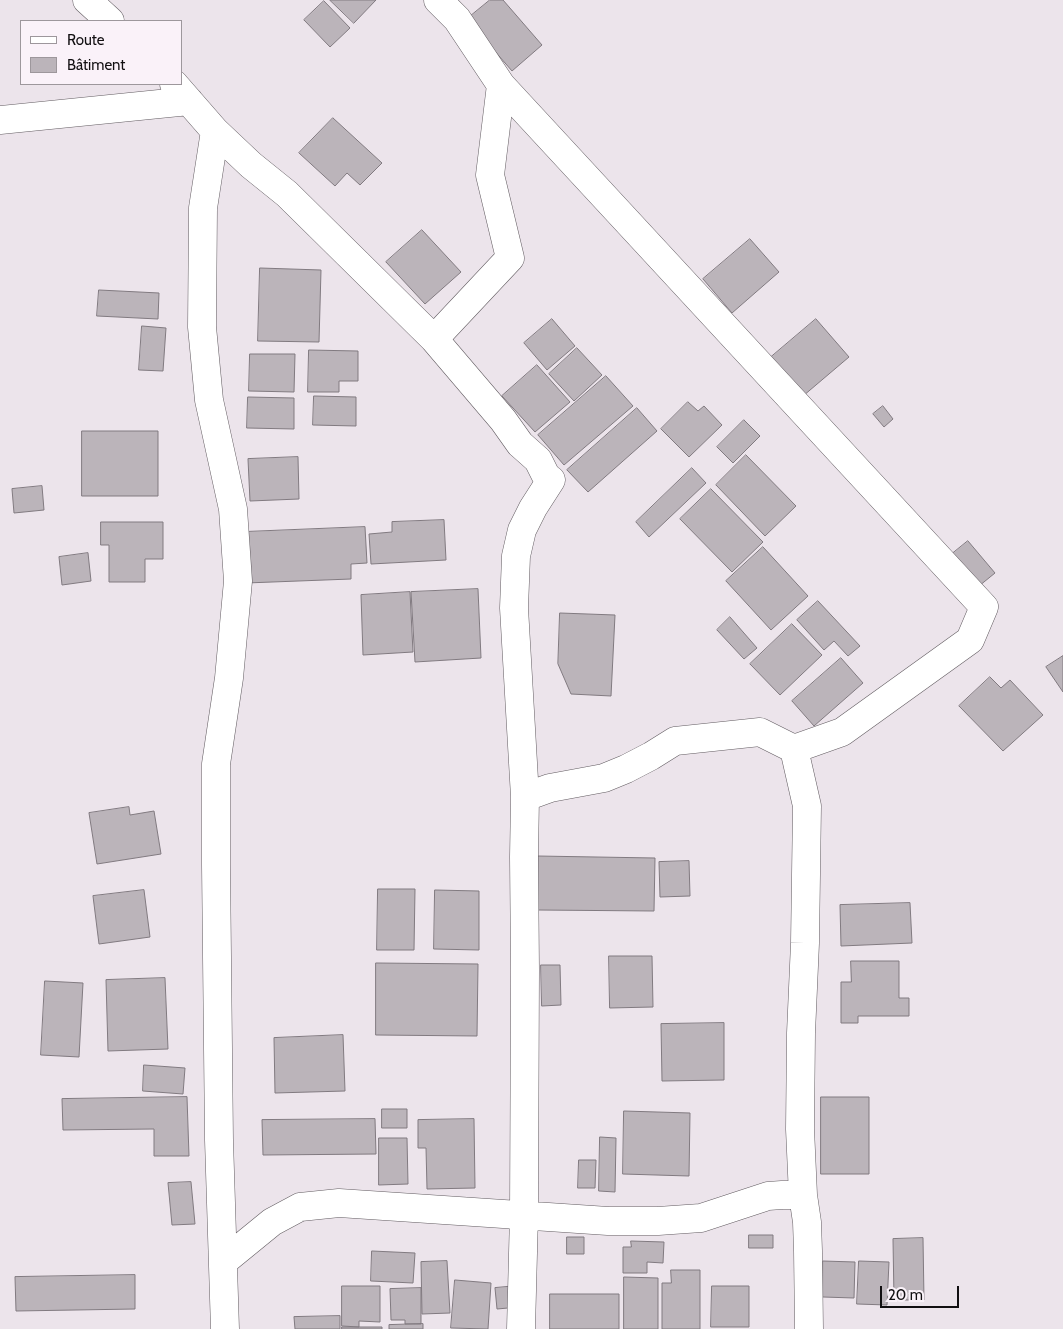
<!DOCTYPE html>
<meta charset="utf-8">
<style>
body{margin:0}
#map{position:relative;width:1063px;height:1329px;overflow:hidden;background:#ece4eb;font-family:Cabin,sans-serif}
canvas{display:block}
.legend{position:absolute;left:20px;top:20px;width:162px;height:65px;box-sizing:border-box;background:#faf2f9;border:1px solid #9d979c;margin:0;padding:6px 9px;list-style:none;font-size:15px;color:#110f11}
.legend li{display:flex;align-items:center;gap:10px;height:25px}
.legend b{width:25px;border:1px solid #9d979c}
.scale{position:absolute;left:880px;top:1286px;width:79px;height:22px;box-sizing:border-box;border:2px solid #110f11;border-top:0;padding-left:6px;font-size:15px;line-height:18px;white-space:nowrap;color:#110f11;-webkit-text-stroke:4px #faf2f9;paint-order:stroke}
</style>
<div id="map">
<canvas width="1063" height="1329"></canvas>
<ul class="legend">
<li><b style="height:6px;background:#fff"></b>Route</li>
<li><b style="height:14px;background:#bbb4ba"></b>Bâtiment</li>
</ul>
<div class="scale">20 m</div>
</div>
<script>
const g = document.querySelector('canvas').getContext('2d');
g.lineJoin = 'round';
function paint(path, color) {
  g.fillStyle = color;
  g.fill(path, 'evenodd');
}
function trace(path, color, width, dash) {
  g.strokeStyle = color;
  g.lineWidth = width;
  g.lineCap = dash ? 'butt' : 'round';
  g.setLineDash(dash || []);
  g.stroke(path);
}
const building = new Path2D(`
 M330,0H376L354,23Z
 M490,0H503L542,45L512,71L467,19Z
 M324,1L350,28L330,47L304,20Z
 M333,118L382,163L360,185L347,173L335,186L299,153Z
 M422,230L461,272L425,304L386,262Z
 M750,239L779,272L732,313L703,279Z
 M260,268L321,270L319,342L258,341Z
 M99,290L159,293L158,319L97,316Z
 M552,319L575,346L547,370L524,343Z
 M816,319L849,357L803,396L770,358Z
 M142,326L166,328L163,371L139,370Z
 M577,348L602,375L574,401L549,374Z
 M309,350L358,351V381H339V392H308Z
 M250,354H295L294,392L249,391Z
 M537,365L570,402L535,432L502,396Z
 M606,376L633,406L564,465L538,435Z
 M314,396L356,397V426L313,425Z
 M248,397L294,398V429L247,428Z
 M688,402L698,411L704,406L722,425L689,457L661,429Z
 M883,406L893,419L884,427L873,414Z
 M637,408L657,431L588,492L567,470Z
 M744,420L760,436L733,463L717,447Z
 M82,431H158V496H82Z
 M746,455L796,506L765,536L716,485Z
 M298,457L299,499L250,501L248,459Z
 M692,468L706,483L649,537L636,522Z
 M42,486L44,510L14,513L12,489Z
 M711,489L763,542L732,572L680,519Z
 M444,520L446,560L371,564L369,534L392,532V522Z
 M101,522H163V559H145V582H109V545H101Z
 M365,527L367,563L351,564V579L246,583L244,532Z
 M968,541L995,573L979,586L952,554Z
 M763,547L808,596L771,630L726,581Z
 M88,553L91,581L62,585L59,557Z
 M478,589L481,658L415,662L411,592Z
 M410,592L413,652L363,655L361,595Z
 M818,601L860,646L848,656L834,641L824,650L797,620Z
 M560,613L615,615L611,696L571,694L558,664Z
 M730,617L757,648L744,659L717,630Z
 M792,624L822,655L780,695L750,664Z
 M1063,656V692L1046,667Z
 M841,658L863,683L814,726L792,701Z
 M990,677L1001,688L1010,680L1043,715L1003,751L959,706Z
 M129,807L130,815L154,811L161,854L97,864L89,813Z
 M537,856L655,858L654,911L536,910Z
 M689,861L690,896L660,897L659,862Z
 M378,889H415L414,950H377Z
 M144,890L150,937L99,944L93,896Z
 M435,890L479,891V950L434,949Z
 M910,903L912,943L841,946L840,905Z
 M609,956H652L653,1007L610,1008Z
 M851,961H899V998H909V1016H858V1023H841V982H851Z
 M376,963L478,964L477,1036L376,1035Z
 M541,965H560L561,1005L542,1006Z
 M165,978L168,1049L108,1051L106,980Z
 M45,981L83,983L79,1057L41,1055Z
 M724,1023V1080L662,1081L661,1024Z
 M343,1035L345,1091L275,1093L274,1038Z
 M144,1065L185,1068L183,1094L143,1091Z
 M187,1097L189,1156H154V1129L63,1130L62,1099Z
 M821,1097H869V1174H821Z
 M382,1109H407V1128H382Z
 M624,1111L690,1113L689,1176L623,1174Z
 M375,1119L376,1154L263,1155L262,1120Z
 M474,1119L475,1188L427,1189L426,1148H418V1120Z
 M600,1137L616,1138L615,1192L599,1191Z
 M379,1138H407L408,1184L379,1185Z
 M579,1160H596L595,1188H578Z
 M191,1182L195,1224L172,1225L168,1183Z
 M749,1235H773V1248H749Z
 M567,1237H584V1254H567Z
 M923,1238L924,1300H894L893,1239Z
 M631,1241L664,1242L663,1263L647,1262V1273H623V1247H631Z
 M372,1251L415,1253L413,1283L371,1281Z
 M447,1261L450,1313L422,1314L421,1262Z
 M823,1261L855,1262L854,1298L823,1297Z
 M859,1261L889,1262L887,1305L857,1304Z
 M671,1270H700V1329H662V1283H671Z
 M135,1275V1309L16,1311L15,1277Z
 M624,1277L658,1278V1329H624Z
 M455,1280L491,1283L488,1329L451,1328Z
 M342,1286H380V1322L359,1321V1327L342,1326Z
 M517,1286L519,1307L497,1309L495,1288Z
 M712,1286H749V1327H711Z
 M421,1288V1324H405V1320H391L390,1289Z
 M550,1294H619V1329H550Z
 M340,1316V1329H295L294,1317Z
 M423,1324V1329H389V1325Z
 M342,1327H382V1329H342Z`);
paint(building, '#bbb4ba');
trace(building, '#817a80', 1);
const minor = new Path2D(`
 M87,0L110,21
 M174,84L215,131L251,165L287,194L434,339L503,420L520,444L538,460L546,476L551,480L533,508L522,530L516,556L514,608L525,797L524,857L525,970L524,1215L521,1329
 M501,85L984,607L970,640L842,732L794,749
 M0,120L189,101
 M215,131L203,208L202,327L209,400L233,509L238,581L229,678L216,764V865L219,1140L225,1329
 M434,339L510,258L490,175L501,85L457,19L438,0
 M525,797L550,788L604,778L626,769L651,756L675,741L760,732L794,749L807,806L805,943L801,1033L800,1129L803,1195L807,1222L808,1251L809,1329
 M223,1262L272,1222L300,1207L339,1203L608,1221H658L701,1218L768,1196L782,1195H803`);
trace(minor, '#625c61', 29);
trace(minor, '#fff', 28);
</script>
